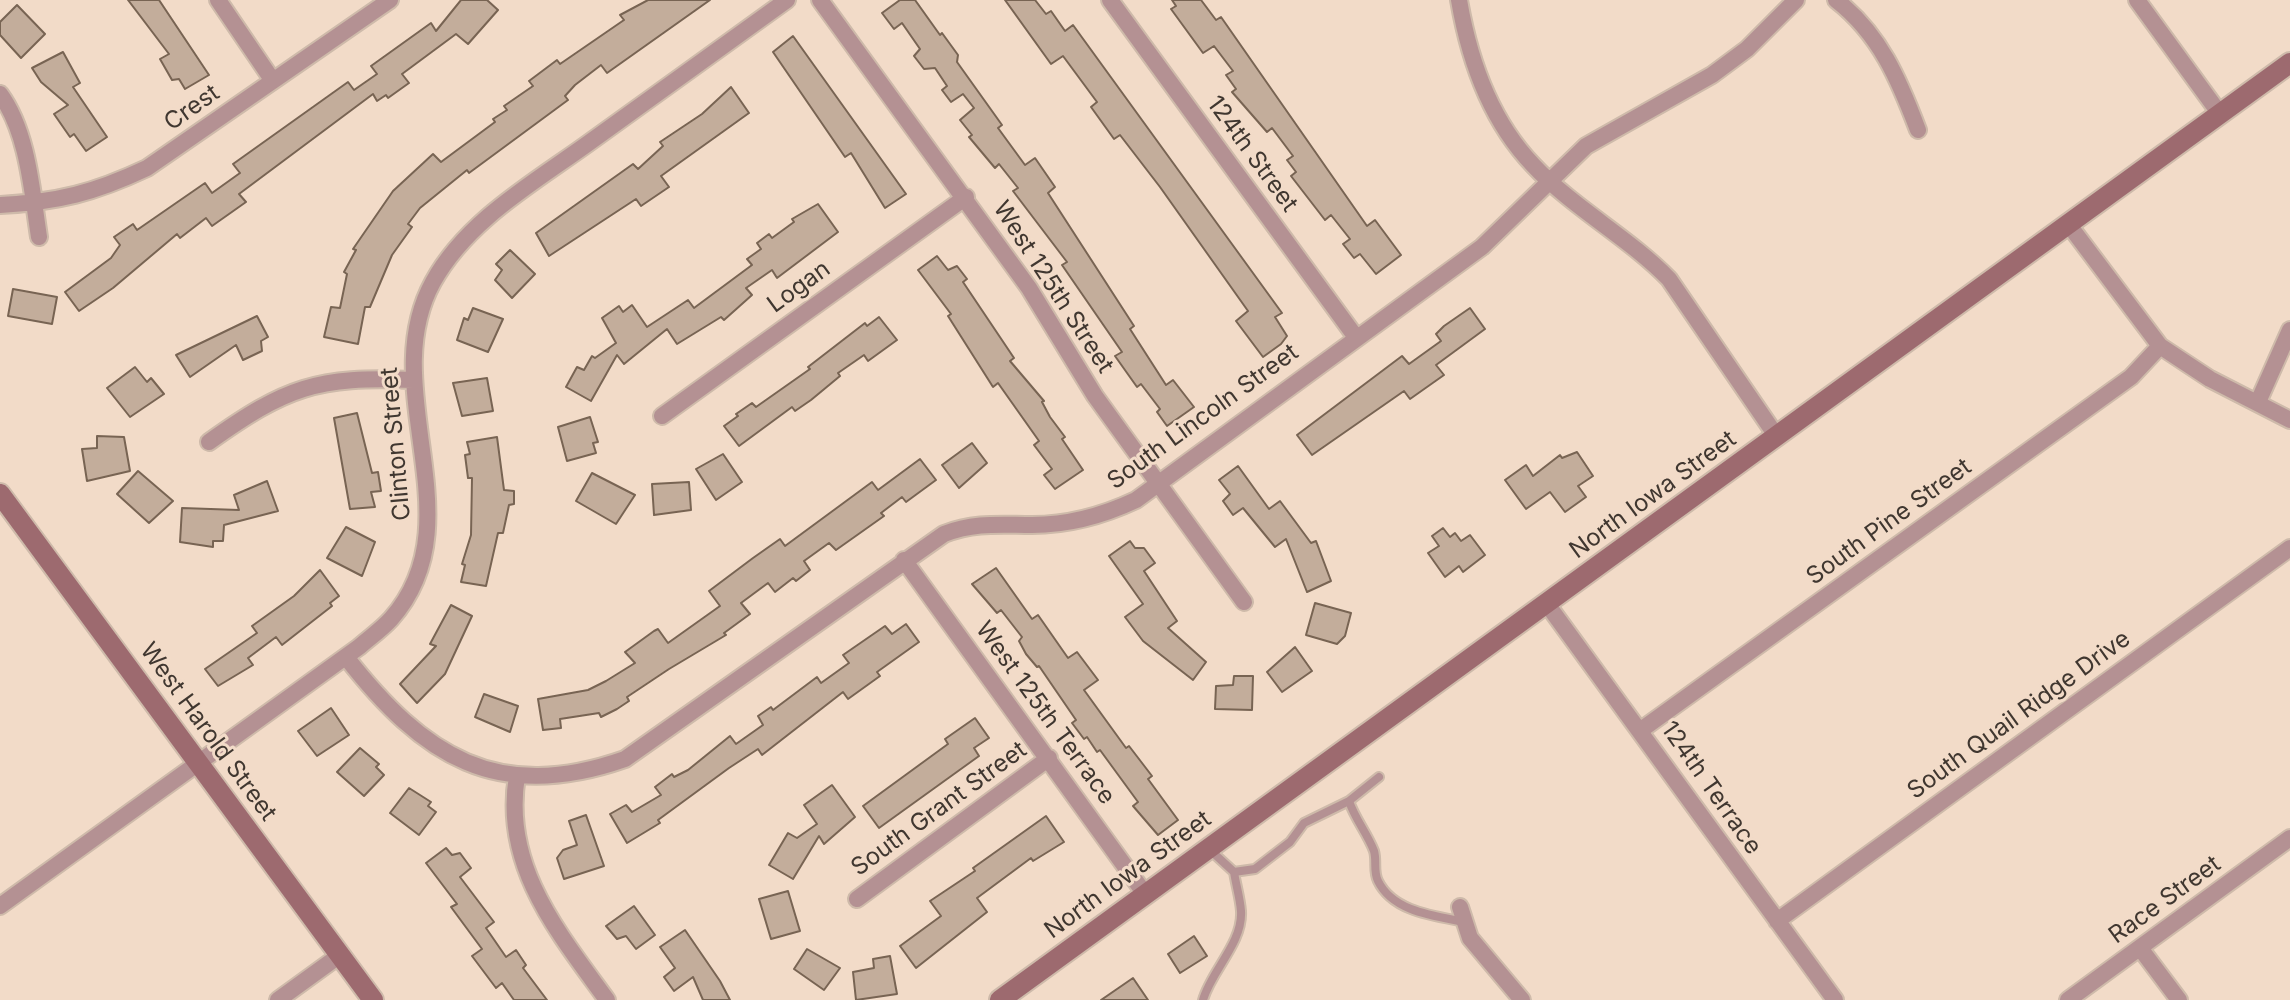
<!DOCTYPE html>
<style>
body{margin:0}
canvas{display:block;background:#f2dbc8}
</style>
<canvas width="2290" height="1000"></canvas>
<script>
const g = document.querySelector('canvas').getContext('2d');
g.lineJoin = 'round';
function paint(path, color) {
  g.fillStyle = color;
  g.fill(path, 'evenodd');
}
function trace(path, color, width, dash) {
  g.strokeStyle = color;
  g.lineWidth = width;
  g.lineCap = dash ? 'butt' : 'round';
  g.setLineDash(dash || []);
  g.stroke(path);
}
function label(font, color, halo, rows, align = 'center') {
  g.font = font + ' Inter,sans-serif';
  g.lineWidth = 6;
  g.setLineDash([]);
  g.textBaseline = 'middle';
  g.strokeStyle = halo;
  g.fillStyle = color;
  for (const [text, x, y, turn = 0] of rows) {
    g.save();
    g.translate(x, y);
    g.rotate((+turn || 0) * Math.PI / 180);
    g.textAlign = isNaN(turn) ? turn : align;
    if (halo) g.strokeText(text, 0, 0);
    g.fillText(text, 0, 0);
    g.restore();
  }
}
const building = new Path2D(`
 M128,0H159L209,75L185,89L179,79L172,80L160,59L169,54Z
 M461,0H487L498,10L468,44L456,34L402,74L409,83L388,98L386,95L377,101L373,94L239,194L246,202L212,226L206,218L180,238L177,234L113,288L79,311L65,292L111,258L120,245L114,237L133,224L137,230L205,183L212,193L240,173L233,164L348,82L354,90L377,74L371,66L431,23L436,31Z
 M648,0H710L607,73L601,65L575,85L565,96L568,100L469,173L467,170L420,208L408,224L412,227L392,255L370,307H365L358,344L324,337L331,307L340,308L347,274L344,272L356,250L353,249L393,191L433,154L441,162L495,122L493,119L507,110L504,106L533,86L529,81L557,60L560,64L624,20L620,15Z
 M900,0H915L940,35L942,33L958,55L957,62L1002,125L998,128L1025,165L1035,158L1055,187L1048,193L1134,326L1130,329L1166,385L1173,380L1194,407L1167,426L1157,412L1160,409L1141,384L1137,387L1115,356L1122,352L1062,265L1067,262L1013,191L1018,188L999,164L995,168L969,137L972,135L960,120L974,108L963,94L951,102L942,90L947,86L935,68L924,69L914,56L920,49L902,23L894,29L882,13Z
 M1005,0H1035L1046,14L1051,11L1065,31L1073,25L1282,313L1275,317L1287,336L1281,344L1263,357L1236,321L1248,311L1160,187L1120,135L1114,139L1091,107L1097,102L1063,56L1051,64Z
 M1172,0H1201L1216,20L1221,17L1367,226L1375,220L1401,255L1376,274L1360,254L1354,258L1343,244L1350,239L1331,215L1325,220L1291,176L1296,172L1287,160L1293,156L1272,128L1267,132L1232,92L1236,89L1226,75L1233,71L1214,46L1203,53L1171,9L1176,6Z
 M17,5L45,34L21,58L0,35V22Z
 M793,36L906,194L885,208L851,153L845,157L773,52Z
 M63,52L80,83L73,87L107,137L86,151L74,134L70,137L54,114L68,105L41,82L32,68Z
 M731,87L749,113L661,176L669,187L641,206L636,199L549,256L536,233L633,164L638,169L663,146L660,142L702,114Z
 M818,204L838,232L777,278L772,270L746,288L752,295L724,320L721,317L677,344L667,329L624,364L617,355L591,401L566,387L577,367L584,370L592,356L595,358L616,343L602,318L619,306L623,312L632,305L647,327L688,300L694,308L752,265L747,259L761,249L757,243L769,234L772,238L794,222L792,219Z
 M510,250L535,274L512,298L495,280L502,270L496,264Z
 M937,256L948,270L957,266L967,279L963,282L1014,358L1010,361L1044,401L1042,402L1050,417L1065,437L1062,439L1083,470L1055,489L1044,475L1052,469L1034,445L1039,441L998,383L993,387L948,316L951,314L918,270Z
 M13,289L57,297L52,324L8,316Z
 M473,308L503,319L488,352L457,340L464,318L468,320Z
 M1470,308L1485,329L1436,365L1444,375L1410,399L1404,391L1312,455L1297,435L1402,356L1409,364L1441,341L1436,334L1444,326Z
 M257,316L268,337L261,341L262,351L243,360L236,345L190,377L176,355Z
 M879,317L897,340L868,361L864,355L838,373L840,376L811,400L795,411L792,407L739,446L724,426L738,416L736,414L752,403L756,407L810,369L808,367L865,323L867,326Z
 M135,367L147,382L151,378L164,394L130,417L107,388Z
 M487,378L493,411L462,416L453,383Z
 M357,413L372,473L378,472L381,491L371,492L375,507L350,509L334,418Z
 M590,417L598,442L593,443L596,453L567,461L558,427Z
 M97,436L124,437L130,471L87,481L82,449L97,448Z
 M497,437L504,490L514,491V504L509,505L503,533H498L486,586L461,582L465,565L462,564L471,535L472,478H468L465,455L470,454L467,442Z
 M972,443L987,463L959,488L942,465Z
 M1577,452L1593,476L1578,486L1586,497L1565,512L1550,492L1526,509L1505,480L1526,465L1533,476L1560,455L1562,458Z
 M723,454L742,482L716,500L696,469Z
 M920,459L936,480L906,502L902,497L881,513L884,516L836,550L829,543L804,561L810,570L796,581L793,578L775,592L768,583L741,603L750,614L724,633L726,635L669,669L627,697L629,701L617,709L601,717L599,713L560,719L561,728L543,730L538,699L588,690L606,681L635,663L625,652L654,631L658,629L668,643L720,606L709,591L753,558L780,539L785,546L872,482L878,490Z
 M1238,466L1269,509L1280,501L1311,543L1316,541L1331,581L1307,592L1286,539L1275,547L1243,508L1233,515L1223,501L1230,494L1219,480Z
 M138,471L173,501L149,523L117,494Z
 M592,473L635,495L616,524L576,501Z
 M267,481L278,511L224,525L223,541H213V547L180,542L182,508L239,510L234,495Z
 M689,482L691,510L654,515L652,484Z
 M346,527L375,542L362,576L327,558Z
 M1443,528L1450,537L1455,533L1461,541L1470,535L1485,555L1463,572L1459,566L1445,577L1428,553L1439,546L1432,536Z
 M1130,541L1135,548H1144L1155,563L1144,571L1177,621L1168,628L1206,662L1193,680L1143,641L1125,617L1143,604L1109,556Z
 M996,568L1032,619L1038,615L1068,658L1077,652L1098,680L1084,690L1126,748L1129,746L1152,776L1148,779L1178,820L1158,835L1133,806L1138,802L1100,750L1097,752L1087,737L1084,739L1072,723L1076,720L1039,666L1037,667L1026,654L1019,641L1022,637L1001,610L997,613L972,584Z
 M320,570L339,596L330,603L332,606L282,645L276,637L248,658L253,665L218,686L205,669L257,633L252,626L294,596Z
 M1315,603L1351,613L1345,636L1337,644L1306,635Z
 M451,605L472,616L445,674L417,703L400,684L436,646L430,644Z
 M906,624L919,642L877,672L880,676L848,699L843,692L762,755L758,749L729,768L658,820L660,823L627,843L610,814L626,805L632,812L661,795L655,787L672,774L674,777L688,770L730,736L736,744L763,725L758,716L771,707L773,710L817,677L821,683L849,663L843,655L885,626L892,634Z
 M1295,647L1312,671L1282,692L1267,672Z
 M1234,676H1253L1252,710L1215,709L1216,686L1233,685Z
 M484,694L518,706L510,732L475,717Z
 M331,708L349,735L317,756L298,731Z
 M975,718L989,738L974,748L979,756L879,828L863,806L948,744L945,739Z
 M360,748L379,764L376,767L384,775L364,796L337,772Z
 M832,785L855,817L824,844L819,836L793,879L769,865L788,833L797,838L817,824L804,805Z
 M409,788L431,802L428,806L436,812L419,835L390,813Z
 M586,815L604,866L564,879L557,858L563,850L577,845L569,821Z
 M1046,816L1064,842L1033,861L1031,858L977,898L987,912L916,968L900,946L941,916L930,901L975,871L973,868Z
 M446,848L452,855L460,853L471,868L460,877L494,922L486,928L506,957L516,950L526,965L523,968L547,1000H514L502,983L496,988L472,956L482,949L451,907L457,904L426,863Z
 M788,891L800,931L771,939L759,899Z
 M634,906L655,935L636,949L626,936L617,939L606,926Z
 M685,930L720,981L730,1000H703L693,977L674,991L664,977L675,968L660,947Z
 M1194,936L1207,956L1180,973L1168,954Z
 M807,949L840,968L824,990L794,969Z
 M890,956L897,994L856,1000L853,972L874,968L873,959Z
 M1133,978L1148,1000H1101Z`);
paint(building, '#c3ad9b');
trace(building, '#786453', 2);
const lane = new Path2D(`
 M1349,801C1355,819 1367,833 1374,851C1377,861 1373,871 1378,881C1393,912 1435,916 1465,922
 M1209,849L1234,872L1255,869L1290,842L1304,823L1349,801L1379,777
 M1203,1000C1211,971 1243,943 1241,911C1240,898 1236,885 1234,872`);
const street = new Path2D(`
 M218,0L273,81
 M820,0L1029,288L1095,396L1244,602
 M1110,0L1355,336
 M1459,0C1469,59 1491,121 1533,165C1573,208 1628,237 1669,279L1777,437
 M1836,0C1880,34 1899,80 1918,130
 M2137,0L2220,114
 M0,94C28,132 32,192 39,237
 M0,205C58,202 94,193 147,168L390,0
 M2069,225L2160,346L2210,379L2290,420
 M2258,402L2290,330
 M662,416L966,197
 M209,442C286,387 317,376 413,380
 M904,560L1145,894
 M1547,604L1835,1000
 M346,657C423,756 497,804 625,759L944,534C975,522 1000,525 1032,525C1069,525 1102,516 1136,500L1482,247L1586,146L1712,75L1747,49L1796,0
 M1641,730L2131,377L2160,346
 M517,776C502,865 557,931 607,1000
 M857,899L1049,758
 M0,906L359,647C369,638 381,630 391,619C478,521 374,389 433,282C467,220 535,182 590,142C656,95 721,47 787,0
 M1460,907L1470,938L1522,1000
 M1777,921L2290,548
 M2140,948L2179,1000
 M278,1000L340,955
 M2068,1000L2290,838`);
const secondary = new Path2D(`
 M0,494L373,1000
 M1000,1000L2290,63`);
trace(lane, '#cebaaa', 12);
trace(street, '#cebaaa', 20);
trace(secondary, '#cebaaa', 24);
trace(lane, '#b49193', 8);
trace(street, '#b49193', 16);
trace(secondary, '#9d6a6f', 20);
label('24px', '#403730', '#f2dbc8', [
 ["Crest",192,108,-35],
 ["124th Street",1252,154,54],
 ["Logan",799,287,-36],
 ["West 125th Street",1053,287,57],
 ["South Lincoln Street",1203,417,-36],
 ["Clinton Street",396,444,-95],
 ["North Iowa Street",1653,495,-36],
 ["South Pine Street",1889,522,-36],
 ["West 125th Terrace",1045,713,54],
 ["South Quail Ridge Drive",2019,715,-36],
 ["West Harold Street",208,732,54],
 ["124th Terrace",1711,788,55],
 ["South Grant Street",939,809,-36],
 ["North Iowa Street",1128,875,-36],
 ["Race Street",2165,900,-36]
]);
</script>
